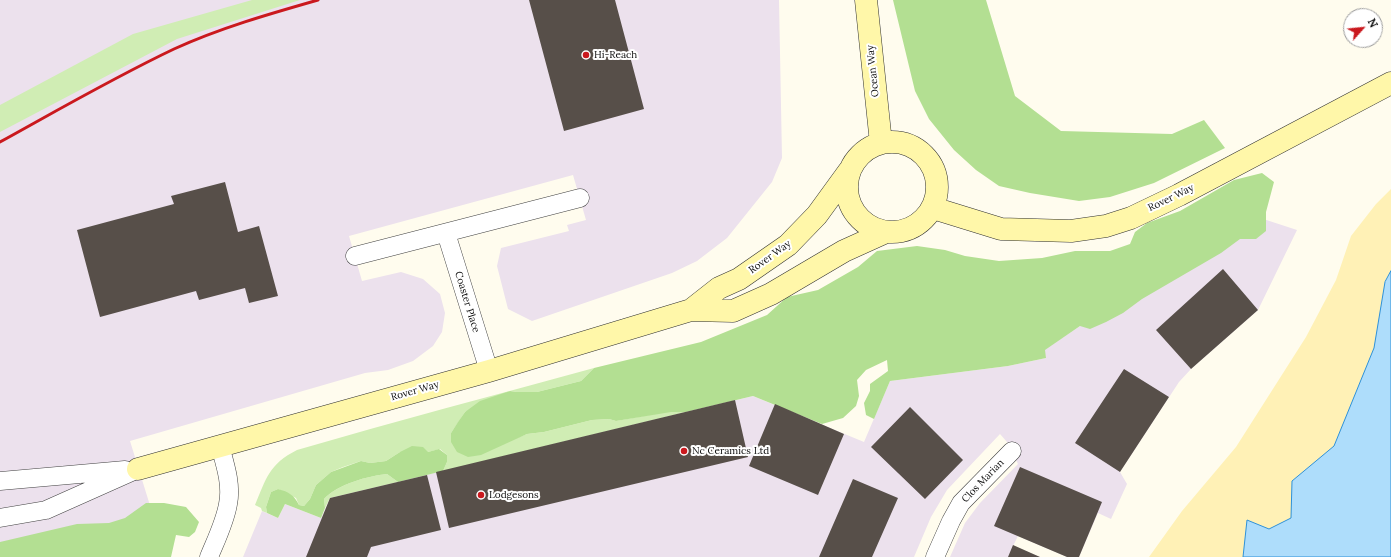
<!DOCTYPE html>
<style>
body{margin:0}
#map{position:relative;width:1391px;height:557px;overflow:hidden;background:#fffcee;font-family:Lora,serif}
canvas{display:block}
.north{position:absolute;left:1343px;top:8px;width:40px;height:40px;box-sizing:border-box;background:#fff;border:1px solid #9f9f9f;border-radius:50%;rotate:63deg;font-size:11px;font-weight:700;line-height:16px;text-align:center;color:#0e0e0e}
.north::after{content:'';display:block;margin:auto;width:14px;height:18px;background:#ca191e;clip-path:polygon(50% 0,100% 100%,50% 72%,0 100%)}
</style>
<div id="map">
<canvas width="1391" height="557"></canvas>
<div class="north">N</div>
</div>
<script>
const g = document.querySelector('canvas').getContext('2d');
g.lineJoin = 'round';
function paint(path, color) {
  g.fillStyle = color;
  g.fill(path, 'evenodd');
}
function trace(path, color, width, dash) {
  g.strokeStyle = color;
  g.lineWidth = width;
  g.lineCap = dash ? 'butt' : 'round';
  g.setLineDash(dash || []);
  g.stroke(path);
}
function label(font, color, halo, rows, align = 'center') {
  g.font = font + ' Lora,serif';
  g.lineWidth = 4;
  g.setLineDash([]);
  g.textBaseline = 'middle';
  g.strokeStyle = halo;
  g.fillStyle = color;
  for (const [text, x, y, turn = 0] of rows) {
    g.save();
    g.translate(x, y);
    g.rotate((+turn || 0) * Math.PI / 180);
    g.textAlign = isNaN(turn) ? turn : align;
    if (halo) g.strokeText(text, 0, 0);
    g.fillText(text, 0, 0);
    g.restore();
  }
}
paint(new Path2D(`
 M0,0H779L782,158L772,182L727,238L697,261L672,273L532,321L508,309L497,266L501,248L569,231L567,225L586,220L573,175L349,236L362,281L401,272L423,279L440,294L445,313L442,332L433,346L413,361L388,370L365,373L130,441L157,528L0,557Z
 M1248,214L1297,230L1258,310L1191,369L1179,382L1120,472L1127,484L1111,519L1098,513L1079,557H1067L1018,536L1013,546L1040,557H950L965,523L980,503L1018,464L1007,442L1000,434L947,490L931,517L914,557H243L262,511L278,518L285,504L321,518L330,498L753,396L864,442L890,381L1008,366L1046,358L1044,350Z`), '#ece1ed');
paint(new Path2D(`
 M252,0H300L177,39L0,132V105L133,34Z
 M594,368L581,381L537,392H517L510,391L465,412L451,433L509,441L527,434L544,432L592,420L609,419L616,421L671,411L686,412L443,471L447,462V455L440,449L428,452H400L386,461L370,463L361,461L343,467L331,472L316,485L310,499L304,506L299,505L296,498L278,489L271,492L266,507L267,513L262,511L261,508L255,505C266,479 269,464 297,450C396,421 495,395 594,368Z
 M387,474L398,482L330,498L325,508L324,499C338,484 368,476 387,474Z`), '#d0edb4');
paint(new Path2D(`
 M893,0H986L1015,96L1061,131L1172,134L1204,120L1225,148L1154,183L1110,197L1079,201L1030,193L999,186L976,170L954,150L929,119L915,91Z
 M1262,173L1274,182L1266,212V231L1256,239H1240L1221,253L1142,299L1123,313L1106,322L1090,329L1080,326L1045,350L1046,358L1008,366L890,381L874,419L866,415L864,403L870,391V384L888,371L887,360L866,370L857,380L859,396L856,406L843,418L822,424L753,396L686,412H671L616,421L609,419L592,420L544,432L527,434L481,455L468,457L457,452L451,442V433L458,422L465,412L480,401L510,391L517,392H537L581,381L594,368L701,342L767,315L787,297L818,290L858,267L877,251L917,246L945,250L965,256L999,261L1042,258L1075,251H1110L1130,244L1135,232L1147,223L1180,211L1234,180Z
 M412,446L423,447L428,452L439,449L447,455V462L443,471L398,482L387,474C368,476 338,484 324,499L325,508L321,518L285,504L278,518L267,513L266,507L271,492L278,489C289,492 294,495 299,505L304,506L310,499L316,485L331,472L361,461L370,463L386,461L400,452Z
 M146,503H164L186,507L199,522L195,532L189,537L176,535L171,557H0V542L77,524L109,523L125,518Z`), '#b3df92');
paint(new Path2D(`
 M1391,189V316L1306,557H1149L1182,511L1236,447L1306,337L1336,280L1351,236L1376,204Z`), '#fff1b6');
const water = new Path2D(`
 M1391,271V557H1243L1247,520L1269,529L1291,518L1292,481L1334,446L1374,348L1385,282Z`);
paint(water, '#aeddfb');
trace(water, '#2e91d9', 1);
paint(new Path2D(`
 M529,0H615L644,109L564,131Z
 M225,182L238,232L259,226L278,296L249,303L245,288L199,300L196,291L100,317L77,230L174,204L171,196Z
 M1223,269L1258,310L1191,369L1156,330Z
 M1124,369L1169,397L1120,472L1075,443Z
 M735,400L748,457L449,528L436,472Z
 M775,404L844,434L818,495L749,466Z
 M910,407L963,460L925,499L871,447Z
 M1020,467L1102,502L1079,557H1067L994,526Z
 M427,475L441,530L371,547L367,557H306L330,498Z
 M853,479L898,498L872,557H819Z
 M1013,545L1040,557H1008Z`), '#574f49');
const street = new Path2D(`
 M446,233L489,371
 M355,256L580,198
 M0,481L125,470
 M0,518L46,510L138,469
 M209,557C216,540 225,522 228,504C232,485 225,464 220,446
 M935,557L951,521L961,503L1012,451`);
const secondary = new Path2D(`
 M866,0L881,143
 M847 187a45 45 0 1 1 90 0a45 45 0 1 1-90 0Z
 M933,208L1001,229L1071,231L1106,226L1131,218L1179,195L1391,83
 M691,310L719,288L739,279L788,245L817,215L849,171
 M138,469L489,371L691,310L733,311L771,294L844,251L886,232`);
trace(street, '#414141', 19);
trace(secondary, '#303030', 23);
trace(street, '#fff', 18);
trace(secondary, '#fff7a9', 22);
trace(new Path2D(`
 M0,142C58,110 115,77 174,49C220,28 269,14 318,0`), '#ca191e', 3);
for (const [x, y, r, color] of [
 [586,55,4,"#ca191e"],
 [684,451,4,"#ca191e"],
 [481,495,4,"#ca191e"]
]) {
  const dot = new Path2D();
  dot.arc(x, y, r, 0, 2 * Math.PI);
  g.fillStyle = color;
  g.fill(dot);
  trace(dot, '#fff', 1.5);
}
label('10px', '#0e0e0e', '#fff', [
 ["Hi-Reach",594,55],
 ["Nc Ceramics Ltd",692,451],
 ["Lodgesons",489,495]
], 'left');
label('10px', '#0e0e0e', '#fff', [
 ["Ocean Way",873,71,-96],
 ["Rover Way",1171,198,-26],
 ["Rover Way",770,257,-36],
 ["Coaster Place",467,302,73],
 ["Rover Way",415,391,-16],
 ["Clos Marian",983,481,-46]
]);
</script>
